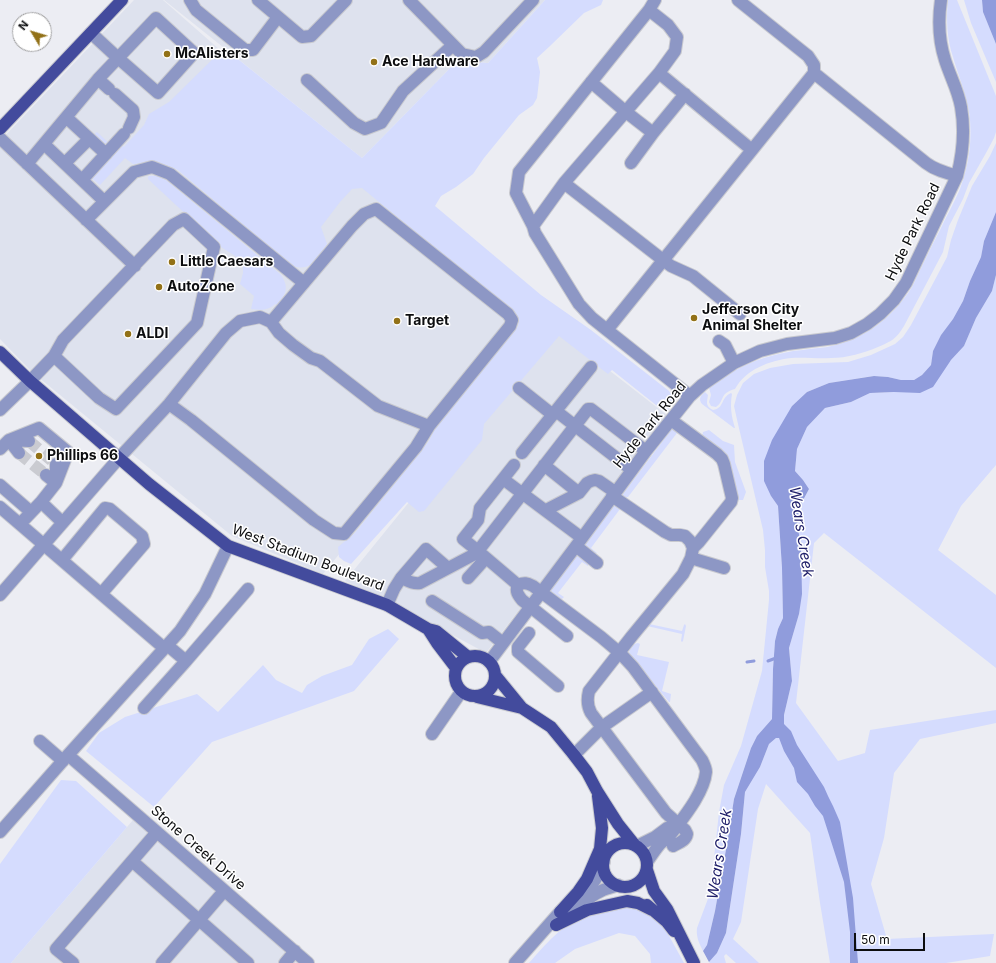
<!DOCTYPE html>
<style>
body{margin:0}
#map{position:relative;width:996px;height:963px;overflow:hidden;background:#ecedf3;font-family:Inter,sans-serif}
canvas{display:block}
.north{position:absolute;left:12px;top:12px;width:40px;height:40px;box-sizing:border-box;background:#fff;border:1px solid #9e9e9f;border-radius:50%;rotate:308deg;font-size:11px;font-weight:700;line-height:16px;text-align:center;color:#0c0d0f}
.north::after{content:'';display:block;margin:auto;width:14px;height:18px;background:#927117;clip-path:polygon(50% 0,100% 100%,50% 72%,0 100%)}
.scale{position:absolute;left:854px;top:933px;width:71px;height:18px;box-sizing:border-box;border:2px solid #0c0d0f;border-top:0;padding-left:5px;font-size:12px;line-height:14px;white-space:nowrap;color:#0c0d0f;-webkit-text-stroke:3px #fff;paint-order:stroke}
</style>
<div id="map">
<canvas width="996" height="963"></canvas>
<div class="north">N</div>
<div class="scale">50 m</div>
</div>
<script>
const g = document.querySelector('canvas').getContext('2d');
g.lineJoin = 'round';
function paint(path, color) {
  g.fillStyle = color;
  g.fill(path, 'evenodd');
}
function trace(path, color, width, dash) {
  g.strokeStyle = color;
  g.lineWidth = width;
  g.lineCap = dash ? 'butt' : 'round';
  g.setLineDash(dash || []);
  g.stroke(path);
}
function label(font, color, halo, rows, align = 'center') {
  g.font = font + ' Inter,sans-serif';
  g.lineWidth = 3;
  g.setLineDash([]);
  g.textBaseline = 'middle';
  g.strokeStyle = halo;
  g.fillStyle = color;
  for (const [text, x, y, turn = 0] of rows) {
    g.save();
    g.translate(x, y);
    g.rotate((+turn || 0) * Math.PI / 180);
    g.textAlign = isNaN(turn) ? turn : align;
    if (halo) g.strokeText(text, 0, 0);
    g.fillText(text, 0, 0);
    g.restore();
  }
}
paint(new Path2D(`
 M134,0H163L529,321L323,574L232,536L32,372L0,339V141Z
 M164,0H545L488,63L457,61L362,158Z
 M552,326L668,416L486,653L395,604L345,581Z
 M133,820L300,963H11Z`), '#dee2ee');
paint(new Path2D(`
 M545,0H603L601,5L584,13L550,46L537,58L540,72L537,98L533,105L519,115L484,158L473,174L456,187L441,196L435,206L541,295L591,330L669,391C676,400 672,405 666,413L612,370L608,374L559,336L484,424L482,440L424,511L419,512L407,502L351,564L344,561L339,557L338,547L355,533L429,441L436,426L518,326L519,321L517,316L468,275L362,188L352,189L340,202L321,227L327,244C317,258 312,272 292,266L178,170L166,165L153,162L133,164L125,158L100,185L93,179L89,183V179L103,163L92,136L97,132L114,148L119,143L124,147L144,125L149,114L169,102L224,48L362,158L457,61L488,63Z
 M948,0H957L996,96V132L994,138L986,153L969,183L963,199L949,226L943,252L904,326C896,339 892,341 878,347C864,353 847,358 831,358C818,359 805,357 791,358C769,361 746,369 735,389C719,393 725,401 716,407L711,406L709,402L711,395L709,388C725,375 744,364 764,358C777,354 790,351 803,350C815,348 828,348 839,344C871,334 894,315 912,287C921,268 930,249 940,230C946,217 954,203 960,189C969,165 973,138 969,112C966,93 958,75 953,57C947,39 946,19 948,0Z
 M964,0H982L983,12L996,44V82L971,23Z
 M996,143V212L984,241L981,257L970,281L963,301L953,319L941,335L933,351L931,365L922,375L914,380H901L888,377L873,376L829,383L807,392L792,406L771,496L778,506L782,568L783,618L778,629L775,641L773,669L772,719L757,736L751,748L734,799L727,844L715,911L707,945L703,951C699,943 696,937 697,928L709,896L712,877L719,812L724,785L741,746L762,671L769,600V591L765,567V550L763,530L738,424L734,406L737,395L743,383L754,374L770,368L793,364L848,362L871,355L895,344L903,337L911,325L947,257L951,240L958,220L972,186L990,156Z
 M149,176H157L166,180L280,274C290,287 286,294 277,305L275,304C268,311 260,310 251,309L254,296L240,284L243,273V261L221,247L148,179V177Z
 M996,275V465L961,506L938,550L996,595V668L824,533L814,543L796,703L838,761L865,753L870,730L996,710V723L920,739L894,773L884,838L871,884L887,939L994,934L990,956L946,963H830L820,903L810,833L766,784L758,809L741,922L733,939L759,963H736L726,954L724,956L726,963H710L709,962L717,953L726,933L741,834L745,792L760,767L769,744L776,738H779L781,741L784,724V715L792,681L789,648L799,614L801,549L797,520L801,504L809,489L803,480L795,471L797,449L807,427L825,408L851,402L870,393L894,392L951,360L964,346L976,318L992,291Z
 M705,392L708,395C707,402 705,406 713,410C725,408 720,398 731,393L732,394C730,406 731,415 735,428H734L702,404C698,399 701,395 705,392Z
 M674,429L677,432V433L628,497L623,498L622,496L623,494L671,430Z
 M709,430L723,441L734,445L735,462L746,492L743,500H736L728,466L702,437L703,432Z
 M616,504L620,507V509L591,548L597,553L595,554L584,546L585,543L613,505Z
 M577,555C582,555 590,561 588,566L582,562L558,593L564,597L562,599H560L551,592L550,590L575,557Z
 M649,624L682,631L684,625L685,624L686,626L683,641L682,642L681,641L682,634L647,626Z
 M388,629L399,639L354,691L212,742L154,807L86,751L99,733L125,717L197,694L218,712L263,665L276,680L302,693L307,685L322,676L352,665L369,639Z
 M638,643L640,644L637,655L669,662L662,691L671,694L670,702H669L629,654C629,648 632,644 638,643Z
 M61,780L76,781L127,827L11,963H0V864Z
 M626,906L645,910L662,926L668,934L684,963H651L650,954L635,936L619,933L575,949L555,963H529C546,944 562,924 586,916C599,911 613,909 626,906Z`), '#d5dcfe');
paint(new Path2D(`
 M982,0H996V44L983,12Z
 M996,212V275L992,291L976,318L964,346L951,360L933,387L920,393L894,392L870,393L851,402L825,408L807,427L797,449L795,471L803,480L809,489L801,504L797,520L801,549L802,594L799,614L789,648L792,681L784,715V724L791,731L797,745L824,787L828,796L833,806L840,822L853,898L858,963H850V932L844,882L823,816L815,806L808,794L797,782L794,768L784,751L779,738H776L769,744L760,767L745,792L741,834L726,933L717,953L709,962L703,951L707,945L715,911L727,844L734,799L751,748L757,736L772,719L773,669L775,641L778,629L783,618L782,568L778,506L771,496L764,481V461L772,440L792,406L807,392L829,383L874,376L888,377L901,380H914L922,375L931,365L933,351L941,335L953,319L963,301L970,281L981,257L984,241Z`), '#909cdc');
trace(new Path2D(`
 M768,661L776,658
 M747,662L754,661`), '#909cdc', 3);
trace(new Path2D(`
 M29,441L56,464
 M19,453L46,475`), '#cacbd1', 12, [12, 6]);
const minor = new Path2D(`
 M190,0L196,10L245,50H253L278,17
 M258,0L302,37L311,36L346,0
 M409,0L462,54L476,57L484,52L533,0
 M655,0L649,10L668,25L677,37L675,51L659,73
 M738,0L808,56L814,65V73
 M156,18L194,53L158,93L118,58Z
 M98,79L109,89
 M307,80L354,123L365,129L381,123L403,91L453,45
 M591,82L626,112L653,133L685,94
 M115,94L133,110L134,117L129,128
 M67,118L106,154
 M0,138L135,266
 M44,144L104,201
 M65,163L89,139
 M631,163L653,133
 M27,164L98,79L118,58L91,33
 M82,180L124,134
 M564,183L533,226L535,233L579,304L592,318L607,330
 M86,220L134,172L152,167L170,174L304,283
 M533,226L516,193L519,172L649,10
 M740,314L693,276L671,266L663,260L564,183L659,73L752,150
 M719,341L725,345L734,363
 M519,388L553,415
 M690,396L607,330L814,73L926,163C935,170 946,173 957,176
 M169,404L191,420L314,520L334,533L344,534L416,447L429,426L510,326L512,320L508,314L376,209L364,214L352,226L271,322
 M0,410L30,381L54,356L63,340L173,225L184,219L214,247L197,323L116,409L99,398L54,356
 M556,411L632,470
 M671,420L717,454L722,459L724,464L732,498L731,502L699,542L693,548
 M0,449L9,440L39,428L68,452L56,483V464
 M19,453L9,440L29,441
 M522,453L591,367
 M544,465L579,493
 M503,479L582,538
 M0,485L31,512
 M612,496L665,532L671,535H680L685,536L690,541L693,548L691,558L683,574L632,636L589,691C587,699 587,706 591,713L666,813L685,830L687,834C686,841 678,843 673,846
 M41,502L56,483L46,475
 M0,507L164,648
 M546,510L579,493L587,483L591,481L595,480L599,481L615,492
 M20,524L41,502L62,522
 M576,546L597,563
 M691,558L724,568
 M62,560L105,508L110,509L142,536L144,544L101,594
 M401,578C408,581 413,584 420,583L473,555L478,551L463,539L478,520L480,508L514,465
 M468,578L486,558
 M518,585L478,551L588,409H591L646,451
 M0,595L119,458L169,404L226,333L240,321L260,317L271,322L279,333L293,345L311,358L320,361L378,406L429,426
 M432,601L482,633L489,632L503,643
 M387,605L394,589L401,578L426,549L448,568
 M529,633L518,647V652L558,686
 M567,636L522,600C518,595 515,591 518,585C524,582 527,583 533,586L601,637L620,653L633,667L702,760C704,764 706,768 706,772C704,793 683,818 671,834C668,838 663,841 660,844C655,850 651,856 647,862
 M167,645L186,661L248,589
 M489,662L582,538L646,451L690,396L702,385L734,363L760,351L787,344L835,338L851,333L867,324L880,314L894,300L906,283L957,176C963,153 965,130 961,107C958,90 950,76 945,60C939,41 938,20 941,0
 M144,708L186,661
 M432,734L461,692
 M40,741L63,761
 M68,755L308,963
 M574,755L602,727L652,692
 M0,832L68,755L180,631L205,594L228,546
 M637,846L655,837L667,828
 M132,861L248,963
 M573,911C582,903 592,895 603,890C608,888 613,887 618,885
 M73,963L56,949L157,832
 M162,963L224,891
 M285,963L295,951
 M515,963L560,912L592,884L595,880L604,862`);
const major = new Path2D(`
 M0,129L122,0
 M0,352L30,381L149,484L228,546L387,605L428,629L436,631L468,657
 M428,629L437,643L456,668
 M455 676a20 20 0 1 1 40 0a20 20 0 1 1-40 0Z
 M495,675L522,708L551,727L574,755L587,772L597,791L618,824L634,844
 M477,697L522,708
 M603 865a22 22 0 1 1 44 0a22 22 0 1 1-44 0Z
 M647,870L654,891L667,909L694,963
 M647,905L667,922L674,931
 M560,912L578,892L587,879L600,849L602,828L598,796
 M556,925L587,910L627,901L638,903L652,910`);
trace(minor, '#c8c9cf', 14);
trace(major, '#c8c9cf', 14);
trace(minor, '#8d97c5', 12);
trace(major, '#434b9d', 12);
for (const [x, y, r, color] of [
 [167,54,4,"#927117"],
 [374,62,4,"#927117"],
 [172,262,4,"#927117"],
 [159,287,4,"#927117"],
 [694,318,4,"#927117"],
 [397,321,4,"#927117"],
 [128,334,4,"#927117"],
 [39,456,4,"#927117"]
]) {
  const dot = new Path2D();
  dot.arc(x, y, r, 0, 2 * Math.PI);
  g.fillStyle = color;
  g.fill(dot);
  trace(dot, '#fff', 1.5);
}
label('bold 14px', '#0c0d0f', '#fff', [
 ["McAlisters",175,54],
 ["Ace Hardware",382,62],
 ["Little Caesars",180,262],
 ["AutoZone",167,287],
 ["Jefferson City",702,310],
 ["Animal Shelter",702,326],
 ["Target",405,321],
 ["ALDI",136,334],
 ["Phillips 66",47,456]
], 'left');
label('14px', '#0c0d0f', '#fff', [
 ["Hyde Park Road",913,232,-64],
 ["Hyde Park Road",650,425,-51],
 ["West Stadium Boulevard",308,558,21],
 ["Stone Creek Drive",198,848,41]
]);
label('italic 15px', '#20206a', '#fff', [
 ["Wears Creek",801,532,81],
 ["Wears Creek",720,854,-81]
]);
</script>
